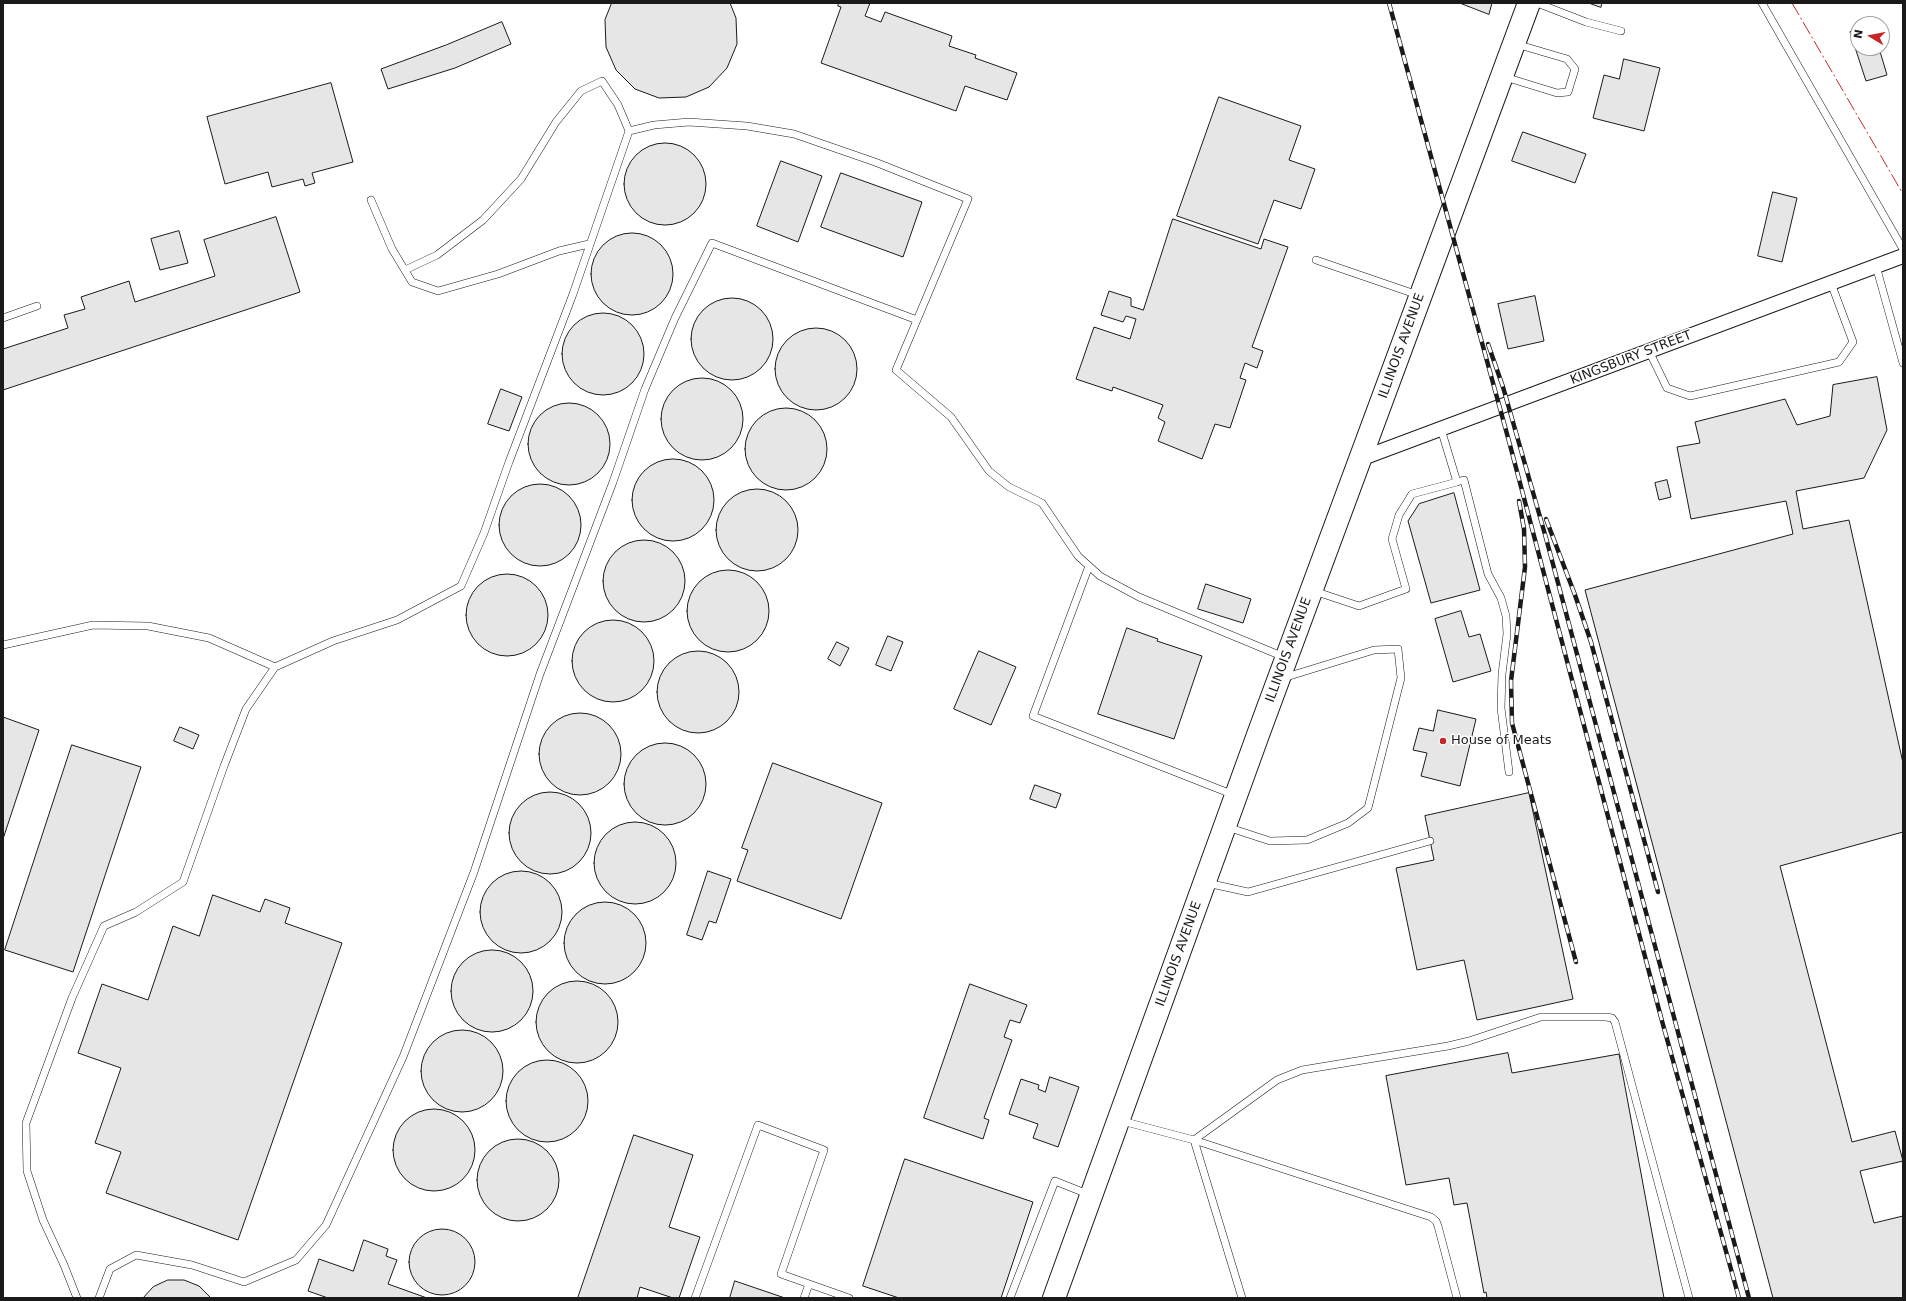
<!DOCTYPE html>
<style>
body{margin:0}
#map{position:relative;width:1906px;height:1301px;overflow:hidden;background:#fff;font-family:"DejaVu Sans",sans-serif}
canvas{display:block}
.frame{position:absolute;inset:0;border:4px solid #1a1a1a;pointer-events:none}
.north{position:absolute;left:1850px;top:16px;width:40px;height:40px;box-sizing:border-box;background:#fff;border:1px solid #a3a3a3;border-radius:50%;rotate:280deg;font-size:11px;font-weight:700;line-height:16px;text-align:center;color:#1a1a1a}
.north::after{content:'';display:block;margin:auto;width:14px;height:18px;background:#c62828;clip-path:polygon(50% 0,100% 100%,50% 72%,0 100%)}
</style>
<div id="map">
<canvas width="1906" height="1301"></canvas>
<div class="frame"></div>
<div class="north">N</div>
</div>
<script>
const g = document.querySelector('canvas').getContext('2d');
g.lineJoin = 'round';
function paint(path, color) {
  g.fillStyle = color;
  g.fill(path, 'evenodd');
}
function trace(path, color, width, dash) {
  g.strokeStyle = color;
  g.lineWidth = width;
  g.lineCap = dash ? 'butt' : 'round';
  g.setLineDash(dash || []);
  g.stroke(path);
}
function label(font, color, halo, rows, align = 'center') {
  g.font = font + ' "DejaVu Sans",sans-serif';
  g.lineWidth = 3;
  g.setLineDash([]);
  g.textBaseline = 'middle';
  g.strokeStyle = halo;
  g.fillStyle = color;
  for (const [text, x, y, turn = 0] of rows) {
    g.save();
    g.translate(x, y);
    g.rotate((+turn || 0) * Math.PI / 180);
    g.textAlign = isNaN(turn) ? turn : align;
    if (halo) g.strokeText(text, 0, 0);
    g.fillText(text, 0, 0);
    g.restore();
  }
}
const building = new Path2D(`
 M612,3H730L736,18L737,44L727,68L709,87L686,97L659,98L635,89L616,70L606,47L605,20Z
 M839,3H870L865,16L881,22L885,12L952,36L949,46L976,55L975,58L1017,73L1007,100L965,86L956,111L821,63L841,7L838,6Z
 M1460,3H1492L1489,14Z
 M1589,3H1602L1601,7Z
 M502,22L511,44L455,68L388,89L381,69L446,45Z
 M1858,29V48H1879L1887,75L1866,81L1850,32Z
 M1624,59L1660,68L1644,131L1593,118L1604,75L1619,79Z
 M331,83L353,162L312,173L315,183L305,186L303,179L272,187L268,172L225,184L207,117Z
 M1219,97L1301,126L1289,160L1315,169L1301,209L1274,200L1258,244L1177,216Z
 M1523,132L1586,154L1575,183L1512,161Z
 M624 184a41 41 0 1 1 82 0a41 41 0 1 1-82 0Z
 M781,161L822,176L798,242L757,226Z
 M841,173L922,202L903,257L821,227Z
 M1773,192L1797,198L1782,262L1758,256Z
 M276,217L300,292L3,390V349L68,328L64,315L85,309L81,297L129,281L135,302L215,276L204,240Z
 M1173,219L1261,249L1264,239L1288,247L1252,347L1263,351L1257,368L1245,363L1240,378L1246,380L1230,428L1215,424L1202,459L1158,441L1165,422L1158,418L1163,405L1113,387L1112,391L1076,379L1094,327L1130,339L1136,319L1126,316L1123,322L1101,315L1109,291L1131,298V306L1143,310Z
 M179,231L188,263L160,270L151,239Z
 M591 274a41 41 0 1 1 82 0a41 41 0 1 1-82 0Z
 M1535,296L1544,341L1508,349L1498,304Z
 M691 339a41 41 0 1 1 82 0a41 41 0 1 1-82 0Z
 M562 354a41 41 0 1 1 82 0a41 41 0 1 1-82 0Z
 M775 369a41 41 0 1 1 82 0a41 41 0 1 1-82 0Z
 M1877,377L1887,430L1864,478L1796,491L1803,529L1849,520L1903,763V832L1780,866L1852,1142L1895,1131L1903,1161L1860,1171L1874,1223L1903,1216V1298H1773L1585,590L1793,534L1786,501L1691,519L1677,447L1700,443L1695,422L1785,399L1797,425L1830,416L1833,385Z
 M661 419a41 41 0 1 1 82 0a41 41 0 1 1-82 0Z
 M501,389L522,397L509,431L488,424Z
 M528 444a41 41 0 1 1 82 0a41 41 0 1 1-82 0Z
 M745 449a41 41 0 1 1 82 0a41 41 0 1 1-82 0Z
 M632 500a41 41 0 1 1 82 0a41 41 0 1 1-82 0Z
 M1667,480L1671,497L1659,500L1655,483Z
 M499 525a41 41 0 1 1 82 0a41 41 0 1 1-82 0Z
 M716 530a41 41 0 1 1 82 0a41 41 0 1 1-82 0Z
 M1454,493L1480,590L1431,603L1408,521L1419,504Z
 M603 581a41 41 0 1 1 82 0a41 41 0 1 1-82 0Z
 M687 611a41 41 0 1 1 82 0a41 41 0 1 1-82 0Z
 M466 615a41 41 0 1 1 82 0a41 41 0 1 1-82 0Z
 M1206,584L1251,599L1243,623L1198,609Z
 M1461,611L1469,637L1480,634L1491,671L1453,682L1435,619Z
 M572 661a41 41 0 1 1 82 0a41 41 0 1 1-82 0Z
 M1127,628L1158,639L1157,641L1202,656L1174,739L1098,714Z
 M888,636L903,642L891,671L876,665Z
 M837,642L849,648L840,666L828,659Z
 M979,651L1016,667L991,725L954,709Z
 M657 692a41 41 0 1 1 82 0a41 41 0 1 1-82 0Z
 M1438,710L1476,719L1460,786L1421,776L1427,753L1413,750L1419,728L1433,731Z
 M539 754a41 41 0 1 1 82 0a41 41 0 1 1-82 0Z
 M3,717L39,730L3,839Z
 M180,727L199,735L193,749L174,741Z
 M624 784a41 41 0 1 1 82 0a41 41 0 1 1-82 0Z
 M72,745L141,767L73,972L5,950Z
 M773,763L882,803L841,919L737,881L748,850L742,848Z
 M1035,785L1061,794L1056,808L1030,799Z
 M509 833a41 41 0 1 1 82 0a41 41 0 1 1-82 0Z
 M1529,793L1573,999L1477,1020L1464,960L1417,970L1396,868L1434,860L1425,816Z
 M594 863a41 41 0 1 1 82 0a41 41 0 1 1-82 0Z
 M708,871L731,879L716,923L709,921L702,940L687,935Z
 M480 912a41 41 0 1 1 82 0a41 41 0 1 1-82 0Z
 M213,895L260,912L265,899L290,908L285,923L342,943L238,1240L106,1193L121,1152L95,1143L121,1068L78,1053L102,984L148,1000L173,926L199,936Z
 M564 943a41 41 0 1 1 82 0a41 41 0 1 1-82 0Z
 M451 991a41 41 0 1 1 82 0a41 41 0 1 1-82 0Z
 M536 1022a41 41 0 1 1 82 0a41 41 0 1 1-82 0Z
 M970,984L1027,1005L1020,1023L1010,1020L1004,1037L1012,1040L984,1118L989,1120L983,1139L924,1118Z
 M421 1071a41 41 0 1 1 82 0a41 41 0 1 1-82 0Z
 M1508,1053L1512,1073L1619,1054L1664,1298H1487L1486,1292L1484,1293L1467,1203L1454,1205L1449,1178L1406,1185L1386,1076Z
 M506 1101a41 41 0 1 1 82 0a41 41 0 1 1-82 0Z
 M1050,1077L1079,1087L1058,1147L1033,1138L1038,1124L1009,1114L1021,1079L1039,1085L1038,1089L1045,1092Z
 M393 1150a41 41 0 1 1 82 0a41 41 0 1 1-82 0Z
 M634,1135L693,1155L669,1227L700,1237L679,1298H673L640,1287L637,1298H578Z
 M477 1180a41 41 0 1 1 82 0a41 41 0 1 1-82 0Z
 M905,1159L1033,1202L1001,1298H899L863,1286Z
 M409 1262a33 33 0 1 1 66 0a33 33 0 1 1-66 0Z
 M364,1240L388,1249L386,1256L397,1260L388,1284L427,1298H328L308,1291L319,1259L353,1271Z
 M168,1280H184L199,1286L211,1298H143L153,1287Z
 M735,1281L785,1298H730Z`);
paint(building, '#e6e6e6');
trace(building, '#1a1a1a', 1);
const lane = new Path2D(`
 M1537,3L1586,22L1621,31
 M1762,3L1903,249
 M1505,77L1557,93L1568,92L1575,69L1567,59L1516,44
 M371,200L392,249L412,282L438,291L498,274L559,251L589,244
 M1316,260L1418,295
 M1876,266L1903,363
 M405,270L437,255L483,220L521,179L556,122L581,91L602,81L618,105L629,131
 M3,318L37,306
 M917,320L896,370L951,417L989,471L1009,487L1042,503L1078,556L1100,576L1139,597L1284,657
 M1649,351L1667,388L1690,396L1839,362L1853,342L1831,283
 M1457,482L1464,480L1488,574L1501,598L1506,616L1507,634L1502,674L1501,708L1509,772
 M1089,566L1033,716L1234,795
 M1314,591L1359,606L1406,589L1392,539L1399,515L1412,494L1457,482L1441,429
 M3,645L93,625L148,626L209,638L275,667
 M1227,827L1270,841L1307,840L1348,823L1368,808L1401,678L1398,649L1374,650L1283,678
 M1207,883L1248,892L1430,841
 M1122,1121L1194,1140L1277,1080L1302,1070L1448,1046L1469,1041L1541,1017H1606L1612,1018L1615,1022L1689,1298
 M1194,1140L1431,1217L1436,1221L1438,1226L1457,1298
 M1194,1140L1242,1298
 M77,1298L64,1265L43,1220L27,1171L26,1123L72,998L104,926L136,912L183,882L224,766L246,709L275,667L333,641L397,620L461,586L484,533L509,462L573,294L629,131L654,125L689,122L747,126L794,134L875,162L968,199L917,320L712,243L675,318L645,389L613,482L540,674L474,872L403,1057L326,1225L296,1260L244,1282L192,1265L136,1255L110,1269L99,1298
 M695,1298L758,1125L824,1150L781,1274L849,1298
 M804,1298L809,1284
 M1010,1298L1055,1181L1090,1195`);
const street = new Path2D(`
 M1360,459L1903,256`);
const primary = new Path2D(`
 M1054,1298L1259,732L1529,3`);
trace(lane, '#1a1a1a', 8);
trace(street, '#1a1a1a', 16);
trace(primary, '#1a1a1a', 24);
trace(lane, '#fff', 7);
trace(street, '#fff', 14);
trace(primary, '#fff', 22);
const rail = new Path2D(`
 M1389,3L1510,445L1662,1021L1739,1298
 M1488,344L1503,387L1546,538L1749,1298
 M1519,501L1524,529L1525,567L1511,681L1512,723L1576,962
 M1546,519L1575,595L1591,642L1658,892`);
trace(rail, '#1a1a1a', 4.5);
trace(rail, '#fff', 3, [9]);
trace(new Path2D(`
 M1792,3L1903,194`), '#c62828', 1, [14, 3, 2, 3]);
for (const [x, y, r, color] of [
 [1443,741,4,"#c62828"]
]) {
  const dot = new Path2D();
  dot.arc(x, y, r, 0, 2 * Math.PI);
  g.fillStyle = color;
  g.fill(dot);
  trace(dot, '#fff', 1.5);
}
label('13px', '#1a1a1a', '#fff', [
 ["ILLINOIS AVENUE",1402,346,-70],
 ["KINGSBURY STREET",1631,358,-21],
 ["ILLINOIS AVENUE",1289,650,-70],
 ["ILLINOIS AVENUE",1179,954,-70]
]);
label('13px', '#1a1a1a', '#fff', [
 ["House of Meats",1451,741]
], 'left');
</script>
